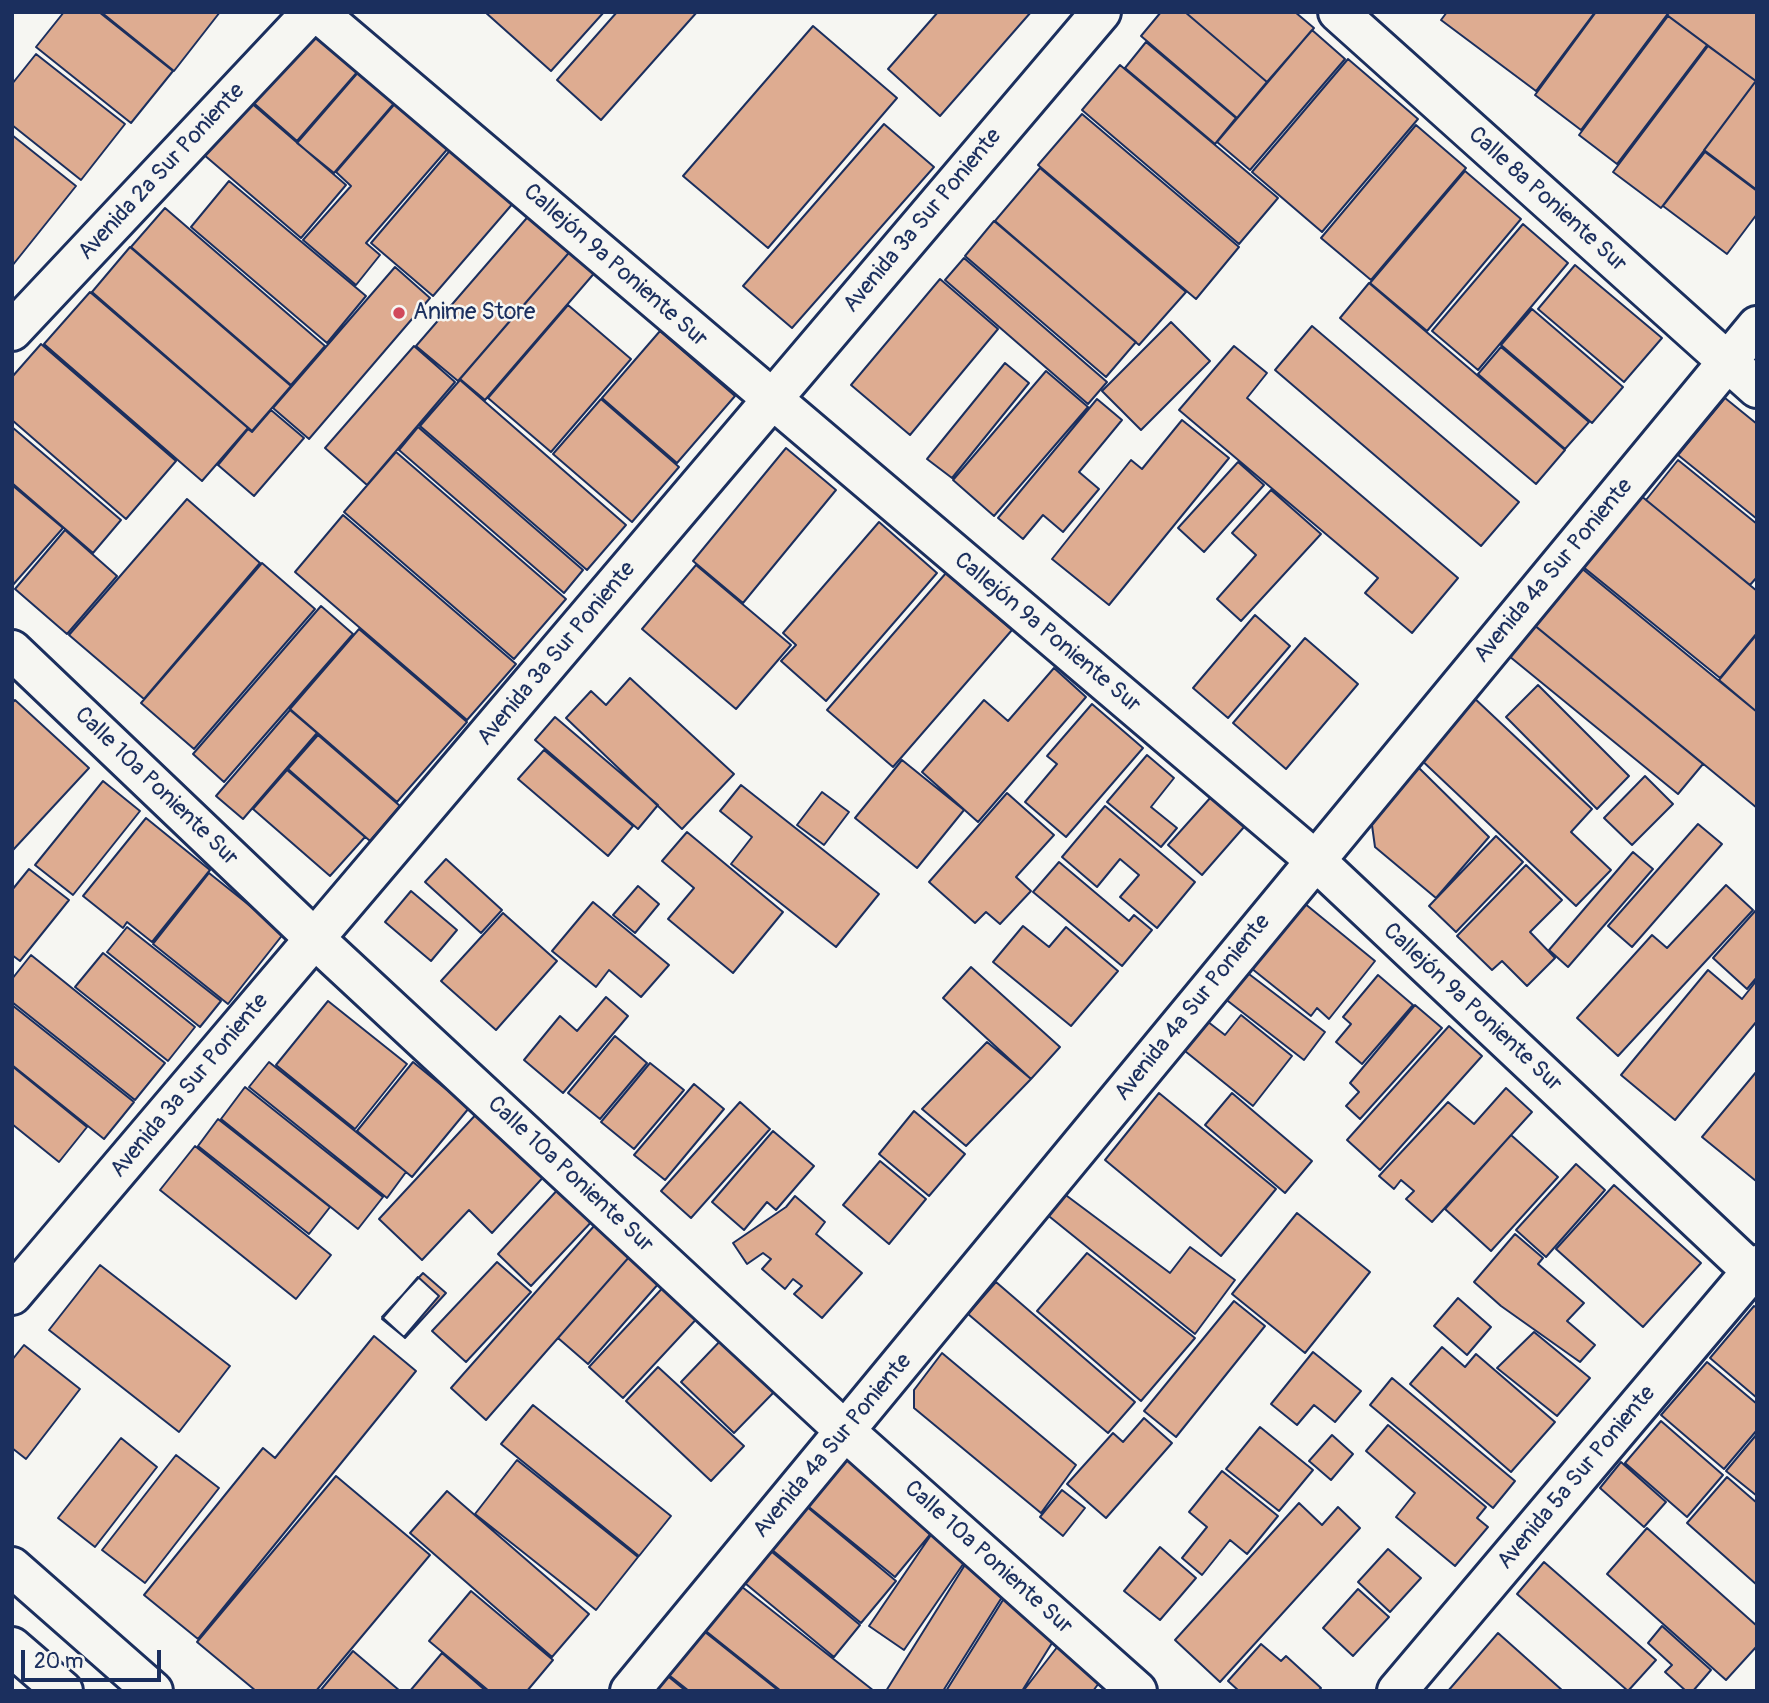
<!DOCTYPE html>
<meta charset="utf-8">
<style>
body{margin:0}
#map{position:relative;width:1769px;height:1703px;overflow:hidden;background:#f6f6f2;font-family:Pangolin,sans-serif}
canvas{display:block}
.frame{position:absolute;inset:0;border:14px solid #1b2f5e;pointer-events:none}
.scale{position:absolute;left:21px;top:1650px;width:140px;height:32px;box-sizing:border-box;border:4px solid #1b2f5e;border-top:0;padding-left:9px;font-size:21px;line-height:24px;white-space:nowrap;color:#1b2f5e;-webkit-text-stroke:5px #f6f6f2;paint-order:stroke}
</style>
<div id="map">
<canvas width="1769" height="1703"></canvas>
<div class="frame"></div>
<div class="scale">20 m</div>
</div>
<script>
const g = document.querySelector('canvas').getContext('2d');
g.lineJoin = 'round';
function paint(path, color) {
  g.fillStyle = color;
  g.fill(path, 'evenodd');
}
function trace(path, color, width, dash) {
  g.strokeStyle = color;
  g.lineWidth = width;
  g.lineCap = dash ? 'butt' : 'round';
  g.setLineDash(dash || []);
  g.stroke(path);
}
function label(font, color, halo, rows, align = 'center') {
  g.font = font + ' Pangolin,sans-serif';
  g.lineWidth = 5;
  g.setLineDash([]);
  g.textBaseline = 'middle';
  g.strokeStyle = halo;
  g.fillStyle = color;
  for (const [text, x, y, turn = 0] of rows) {
    g.save();
    g.translate(x, y);
    g.rotate((+turn || 0) * Math.PI / 180);
    g.textAlign = isNaN(turn) ? turn : align;
    if (halo) g.strokeText(text, 0, 0);
    g.fillText(text, 0, 0);
    g.restore();
  }
}
const building = new Path2D(`
 M64,12H99L173,71L131,123L36,47Z
 M101,12H220L174,71Z
 M485,12H604L551,71Z
 M617,12H697L601,120L557,80Z
 M938,12H1031L940,116L888,69Z
 M1161,12H1185L1267,82L1237,118L1141,36Z
 M1185,12H1295L1314,28L1267,82Z
 M1447,12H1595L1536,91L1441,20Z
 M1596,12H1669L1581,130L1535,95Z
 M1670,12H1757V82L1667,15Z
 M1668,16L1707,45L1617,164L1579,135Z
 M316,19L366,62L297,141L248,98Z
 M813,26L897,98L768,248L683,176Z
 M1312,30L1345,59L1250,170L1217,142Z
 M1146,42L1236,118L1215,144L1125,68Z
 M1708,46L1756,81L1661,208L1613,172Z
 M36,54L125,124L81,180L12,125V84Z
 M1348,59L1418,119L1322,232L1252,172Z
 M367,62L403,93L334,173L297,143Z
 M1120,65L1278,198L1239,244L1082,110Z
 M1755,82L1757,83V190L1704,150Z
 M405,92L457,138L366,243L380,255L356,285L303,240L351,186L336,172Z
 M249,101L346,185L301,238L203,154Z
 M1082,114L1239,247L1196,299L1038,165Z
 M884,124L934,167L792,328L743,286Z
 M1416,125L1466,168L1371,280L1321,238Z
 M12,135L76,186L12,266Z
 M459,140L521,194L433,296L371,243Z
 M1705,152L1757,191V214L1727,254L1663,206Z
 M1040,168L1186,292L1139,345L995,221Z
 M1465,171L1521,219L1427,331L1370,283Z
 M229,181L366,296L327,343L191,227Z
 M165,208L325,346L291,385L131,247Z
 M532,212L573,248L458,381L416,346Z
 M994,221L1136,342L1106,377L965,256Z
 M1523,224L1568,263L1478,370L1432,331Z
 M130,247L291,386L252,431L92,292Z
 M573,248L597,270L485,400L460,379Z
 M964,258L1107,382L1088,404L945,280Z
 M1575,265L1662,338L1624,382L1538,309Z
 M395,267L430,298L309,439L273,408Z
 M940,279L998,329L910,435L851,385Z
 M1369,283L1565,450L1536,484L1340,318Z
 M90,292L248,428L202,481L44,344Z
 M568,305L631,359L551,452L488,398Z
 M1532,309L1623,387L1592,423L1501,345Z
 M1171,322L1210,361L1141,430L1102,391Z
 M1312,326L1519,502L1481,546L1275,370Z
 M660,331L735,396L677,463L602,398Z
 M41,344L176,461L126,519L12,420V377Z
 M414,346L455,382L367,485L325,448Z
 M1234,346L1267,373L1247,398L1458,578L1412,633L1365,593L1378,578L1179,410Z
 M1501,347L1589,422L1565,449L1478,374Z
 M1005,363L1029,383L952,478L927,459Z
 M1046,371L1088,407L994,516L953,480Z
 M460,380L626,525L587,570L420,426Z
 M1725,398L1757,424V519L1678,455Z
 M601,399L679,467L632,522L553,454Z
 M1097,399L1122,420L1079,472L1099,489L1063,532L1043,515L1023,539L998,518Z
 M271,410L304,438L254,496L218,465L248,429L252,432Z
 M1182,420L1229,458L1109,605L1052,559L1131,460L1142,469Z
 M12,427L121,520L93,553L12,483Z
 M418,427L583,570L564,593L399,450Z
 M786,448L836,490L743,603L693,561Z
 M396,452L566,599L514,659L344,512Z
 M1678,460L1757,524V577L1750,585L1646,500Z
 M1238,462L1264,485L1204,552L1178,528Z
 M12,485L63,528L12,586Z
 M1271,490L1321,534L1241,621L1217,599L1256,555L1232,533Z
 M1640,495L1757,591V633L1720,678L1582,566Z
 M187,499L260,563L144,699L69,635Z
 M343,515L516,664L467,720L295,572Z
 M879,522L937,573L826,701L781,661L796,645L783,633Z
 M65,530L117,576L67,634L15,589Z
 M262,563L315,609L194,749L141,703Z
 M696,565L791,645L736,709L642,629Z
 M1580,567L1757,712V808L1533,624Z
 M946,573L1012,630L893,767L827,710Z
 M321,606L353,634L224,782L193,754Z
 M1255,615L1290,646L1228,718L1193,688Z
 M1534,625L1703,764L1678,794L1509,656Z
 M359,629L467,722L397,802L290,709Z
 M1757,634V712L1719,680Z
 M1305,638L1358,684L1286,769L1233,723Z
 M1054,668L1086,697L978,822L922,772L984,700L1008,721Z
 M630,678L734,774L682,829L566,718L591,691L606,705Z
 M1538,685L1629,776L1597,809L1506,717Z
 M1472,696L1592,809L1571,832L1611,870L1576,906L1416,755Z
 M15,700L89,768L13,850L12,703Z
 M1092,704L1143,748L1066,837L1025,802L1057,764L1047,756Z
 M290,710L317,733L243,819L216,796Z
 M555,717L658,805L638,829L535,740Z
 M318,735L400,806L370,841L288,769Z
 M544,750L633,826L608,856L518,779Z
 M1147,755L1174,778L1151,807L1177,828L1161,847L1107,802Z
 M902,760L964,810L917,868L855,818Z
 M1419,768L1489,837L1436,898L1375,847L1371,818Z
 M287,770L365,837L330,876L253,809Z
 M1645,776L1673,804L1632,845L1604,818Z
 M103,781L140,811L73,895L35,865Z
 M741,785L879,894L836,947L731,864L752,837L720,811Z
 M822,792L849,812L824,845L797,825Z
 M1007,793L1054,835L1016,877L1031,891L1000,924L986,912L975,923L929,882Z
 M1211,797L1244,827L1202,875L1168,845Z
 M1105,806L1195,882L1157,928L1120,897L1139,875L1120,859L1097,887L1062,857Z
 M146,818L210,870L152,942L127,922L123,928L83,896Z
 M1698,824L1722,844L1632,947L1608,926Z
 M687,832L783,912L733,973L668,919L694,888L662,861Z
 M1496,836L1523,862L1456,932L1429,906Z
 M1633,852L1653,869L1568,967L1549,950Z
 M446,859L502,910L481,933L425,882Z
 M1059,862L1129,921L1134,915L1152,930L1122,966L1033,892Z
 M1526,865L1562,900L1530,932L1555,958L1527,986L1502,961L1492,970L1457,936Z
 M29,869L69,900L20,961L12,955V890Z
 M209,873L284,933L228,1004L153,944Z
 M1726,885L1753,910L1618,1056L1577,1018L1652,935L1667,948Z
 M638,886L659,904L635,933L613,915Z
 M411,891L457,930L431,961L385,922Z
 M593,902L669,965L641,997L609,970L596,987L552,951Z
 M1304,903L1375,961L1329,1019L1317,1008L1311,1016L1251,968Z
 M1757,909V977L1747,989L1713,958Z
 M503,913L557,961L496,1030L441,981Z
 M1023,926L1049,947L1066,927L1118,971L1071,1026L993,962Z
 M127,927L221,1001L200,1027L107,952Z
 M103,953L195,1027L168,1061L75,987Z
 M31,955L165,1063L135,1100L12,1002V979Z
 M971,967L1060,1047L1031,1079L943,998Z
 M1708,970L1742,999L1757,980V1021L1675,1120L1621,1075Z
 M1245,971L1325,1032L1304,1060L1224,998Z
 M1378,975L1413,1005L1362,1064L1336,1042L1351,1024L1343,1017Z
 M606,997L628,1016L563,1093L524,1060L560,1016L577,1031Z
 M328,1001L407,1064L355,1129L276,1065Z
 M12,1005L134,1102L104,1139L12,1065Z
 M1415,1005L1442,1028L1360,1119L1346,1106L1359,1092L1350,1083Z
 M1241,1015L1292,1056L1253,1106L1180,1047L1203,1018L1225,1035Z
 M1449,1026L1482,1056L1380,1170L1347,1140Z
 M615,1036L647,1063L600,1119L568,1093Z
 M987,1042L1031,1079L966,1146L922,1109Z
 M269,1062L406,1172L387,1198L249,1087Z
 M413,1062L469,1108L412,1177L357,1131Z
 M650,1063L684,1090L634,1149L601,1122Z
 M12,1066L87,1127L59,1162L12,1124Z
 M1757,1071V1180L1756,1181L1702,1137Z
 M694,1084L724,1109L665,1180L634,1155Z
 M245,1087L383,1197L358,1229L221,1119Z
 M1506,1088L1532,1112L1432,1222L1406,1199L1414,1191L1401,1180L1394,1189L1379,1176L1448,1102L1474,1124Z
 M1159,1093L1276,1189L1221,1256L1105,1160Z
 M1232,1093L1312,1161L1285,1193L1205,1125Z
 M740,1102L770,1129L691,1218L661,1191Z
 M481,1109L548,1172L492,1233L469,1210L422,1260L379,1219Z
 M914,1111L965,1154L929,1196L879,1154Z
 M218,1119L330,1207L309,1234L198,1146Z
 M773,1131L814,1166L776,1210L767,1202L744,1230L712,1202Z
 M1511,1135L1558,1177L1491,1251L1445,1209Z
 M195,1146L331,1255L296,1299L160,1190Z
 M880,1161L926,1199L889,1244L843,1205Z
 M1576,1164L1605,1190L1546,1257L1516,1230Z
 M562,1185L596,1217L531,1286L498,1254Z
 M1614,1185L1701,1263L1643,1327L1556,1249Z
 M1063,1193L1170,1273L1190,1247L1235,1280L1195,1334L1045,1213Z
 M795,1196L825,1222L816,1234L862,1273L822,1318L794,1294L802,1286L793,1279L785,1289L762,1269L771,1259L763,1253L747,1264L733,1243L786,1207Z
 M1297,1213L1370,1272L1305,1353L1232,1294Z
 M602,1217L637,1248L486,1420L451,1388Z
 M1515,1234L1543,1258L1538,1264L1584,1303L1567,1321L1595,1345L1580,1362L1501,1306L1474,1282Z
 M637,1248L667,1274L588,1364L558,1338Z
 M1087,1253L1195,1338L1141,1401L1037,1311Z
 M497,1262L531,1292L466,1362L432,1331Z
 M100,1265L230,1366L179,1432L49,1330Z
 M423,1273L446,1293L405,1338L382,1317Z
 M418,1277L439,1296L404,1337L382,1319Z
 M669,1281L702,1313L623,1398L589,1367Z
 M996,1282L1135,1402L1108,1433L968,1314Z
 M1458,1298L1491,1327L1467,1355L1434,1326Z
 M1234,1301L1265,1326L1176,1437L1144,1411Z
 M1754,1306L1757,1308V1398L1710,1358Z
 M1534,1332L1590,1378L1557,1416L1497,1368Z
 M374,1336L416,1371L198,1639L144,1595L263,1448L275,1458Z
 M723,1338L776,1390L734,1433L681,1382Z
 M24,1345L80,1389L26,1459L12,1448V1360Z
 M1442,1347L1465,1367L1476,1354L1555,1422L1511,1472L1410,1384Z
 M1313,1352L1361,1391L1335,1422L1314,1405L1297,1425L1271,1404Z
 M942,1353L1076,1465L1041,1513L914,1408V1390Z
 M1707,1362L1757,1404V1430L1724,1469L1661,1415Z
 M658,1367L744,1446L711,1481L626,1401Z
 M1392,1378L1515,1481L1493,1508L1370,1405Z
 M533,1405L671,1516L639,1556L501,1444Z
 M1144,1418L1172,1443L1106,1518L1067,1484L1113,1433L1123,1442Z
 M1661,1421L1723,1475L1687,1517L1625,1463Z
 M1388,1425L1486,1507L1477,1518L1488,1527L1455,1566L1396,1517L1415,1493L1366,1451Z
 M1260,1427L1313,1470L1279,1511L1226,1469Z
 M1757,1434V1496L1726,1471Z
 M1332,1435L1353,1454L1331,1480L1309,1461Z
 M121,1438L157,1467L95,1547L58,1518Z
 M847,1449L938,1525L895,1577L804,1503Z
 M176,1455L219,1488L145,1583L102,1550Z
 M517,1460L638,1557L596,1610L475,1514Z
 M1621,1462L1666,1502L1644,1527L1600,1488Z
 M1222,1471L1278,1516L1247,1554L1230,1540L1202,1575L1182,1558L1207,1527L1189,1512Z
 M336,1476L430,1555L316,1691H256L197,1642Z
 M1727,1477L1757,1503V1585L1687,1523Z
 M1062,1490L1085,1508L1063,1536L1040,1517Z
 M447,1491L589,1614L552,1657L410,1533Z
 M1299,1503L1322,1525L1338,1507L1360,1528L1220,1682L1175,1640Z
 M806,1506L896,1581L861,1623L771,1549Z
 M1647,1528L1757,1626V1646L1726,1680L1607,1574Z
 M933,1532L968,1557L904,1650L869,1626Z
 M766,1547L860,1625L834,1657L740,1579Z
 M1160,1547L1196,1578L1160,1620L1124,1591Z
 M1388,1549L1421,1578L1390,1612L1358,1582Z
 M968,1560L1009,1586L943,1691H886Z
 M1544,1562L1656,1660L1628,1691L1517,1594Z
 M732,1579L874,1691H781L697,1624Z
 M1358,1589L1389,1617L1353,1656L1323,1628Z
 M471,1591L553,1660L527,1691H489L429,1641Z
 M1008,1592L1062,1627L1022,1691H946Z
 M1662,1626L1711,1670L1693,1691H1686L1665,1672L1672,1665L1648,1643Z
 M700,1628L779,1691H689L665,1672Z
 M1498,1633L1563,1691H1448Z
 M1261,1644L1281,1661L1286,1656L1321,1688L1318,1691H1239L1228,1681Z
 M1058,1646L1102,1679L1093,1691L1024,1690Z
 M353,1651L400,1691H320Z
 M442,1653L486,1691H410Z
 M664,1673L686,1691H650Z`);
paint(building, '#deac91');
trace(building, '#1b2f5e', 2);
const minor = new Path2D(`
 M317,12L1315,860L1757,1276
 M1338,12L1757,388
 M12,331L312,12
 M12,650L315,939L845,1431L1137,1691
 M12,1295L1101,12
 M630,1691L1757,326
 M1397,1691L1757,1265`);
const major = new Path2D(`
 M12,1567L153,1691
 M12,1647L63,1691`);
trace(minor, '#1b2f5e', 44);
trace(major, '#1b2f5e', 44);
trace(minor, '#f6f6f2', 38);
trace(major, '#f6f6f2', 38);
for (const [x, y, r, color] of [
 [399,313,7,"#d1495b"]
]) {
  const dot = new Path2D();
  dot.arc(x, y, r, 0, 2 * Math.PI);
  g.fillStyle = color;
  g.fill(dot);
  trace(dot, '#f6f6f2', 2.5);
}
label('23px', '#1b2f5e', '#f6f6f2', [
 ["Avenida 2a Sur Poniente",162,172,-47],
 ["Calle 8a Poniente Sur",1547,200,42],
 ["Avenida 3a Sur Poniente",923,221,-50],
 ["Callejón 9a Poniente Sur",615,266,41],
 ["Avenida 4a Sur Poniente",1554,571,-50],
 ["Callejón 9a Poniente Sur",1047,633,40],
 ["Avenida 3a Sur Poniente",557,654,-50],
 ["Calle 10a Poniente Sur",156,787,44],
 ["Avenida 4a Sur Poniente",1193,1008,-51],
 ["Callejón 9a Poniente Sur",1472,1008,43],
 ["Avenida 3a Sur Poniente",190,1086,-50],
 ["Calle 10a Poniente Sur",570,1175,43],
 ["Avenida 4a Sur Poniente",833,1446,-50],
 ["Avenida 5a Sur Poniente",1577,1478,-50],
 ["Calle 10a Poniente Sur",988,1558,42]
]);
label('23px', '#1b2f5e', '#f6f6f2', [
 ["Anime Store",413,313]
], 'left');
</script>
